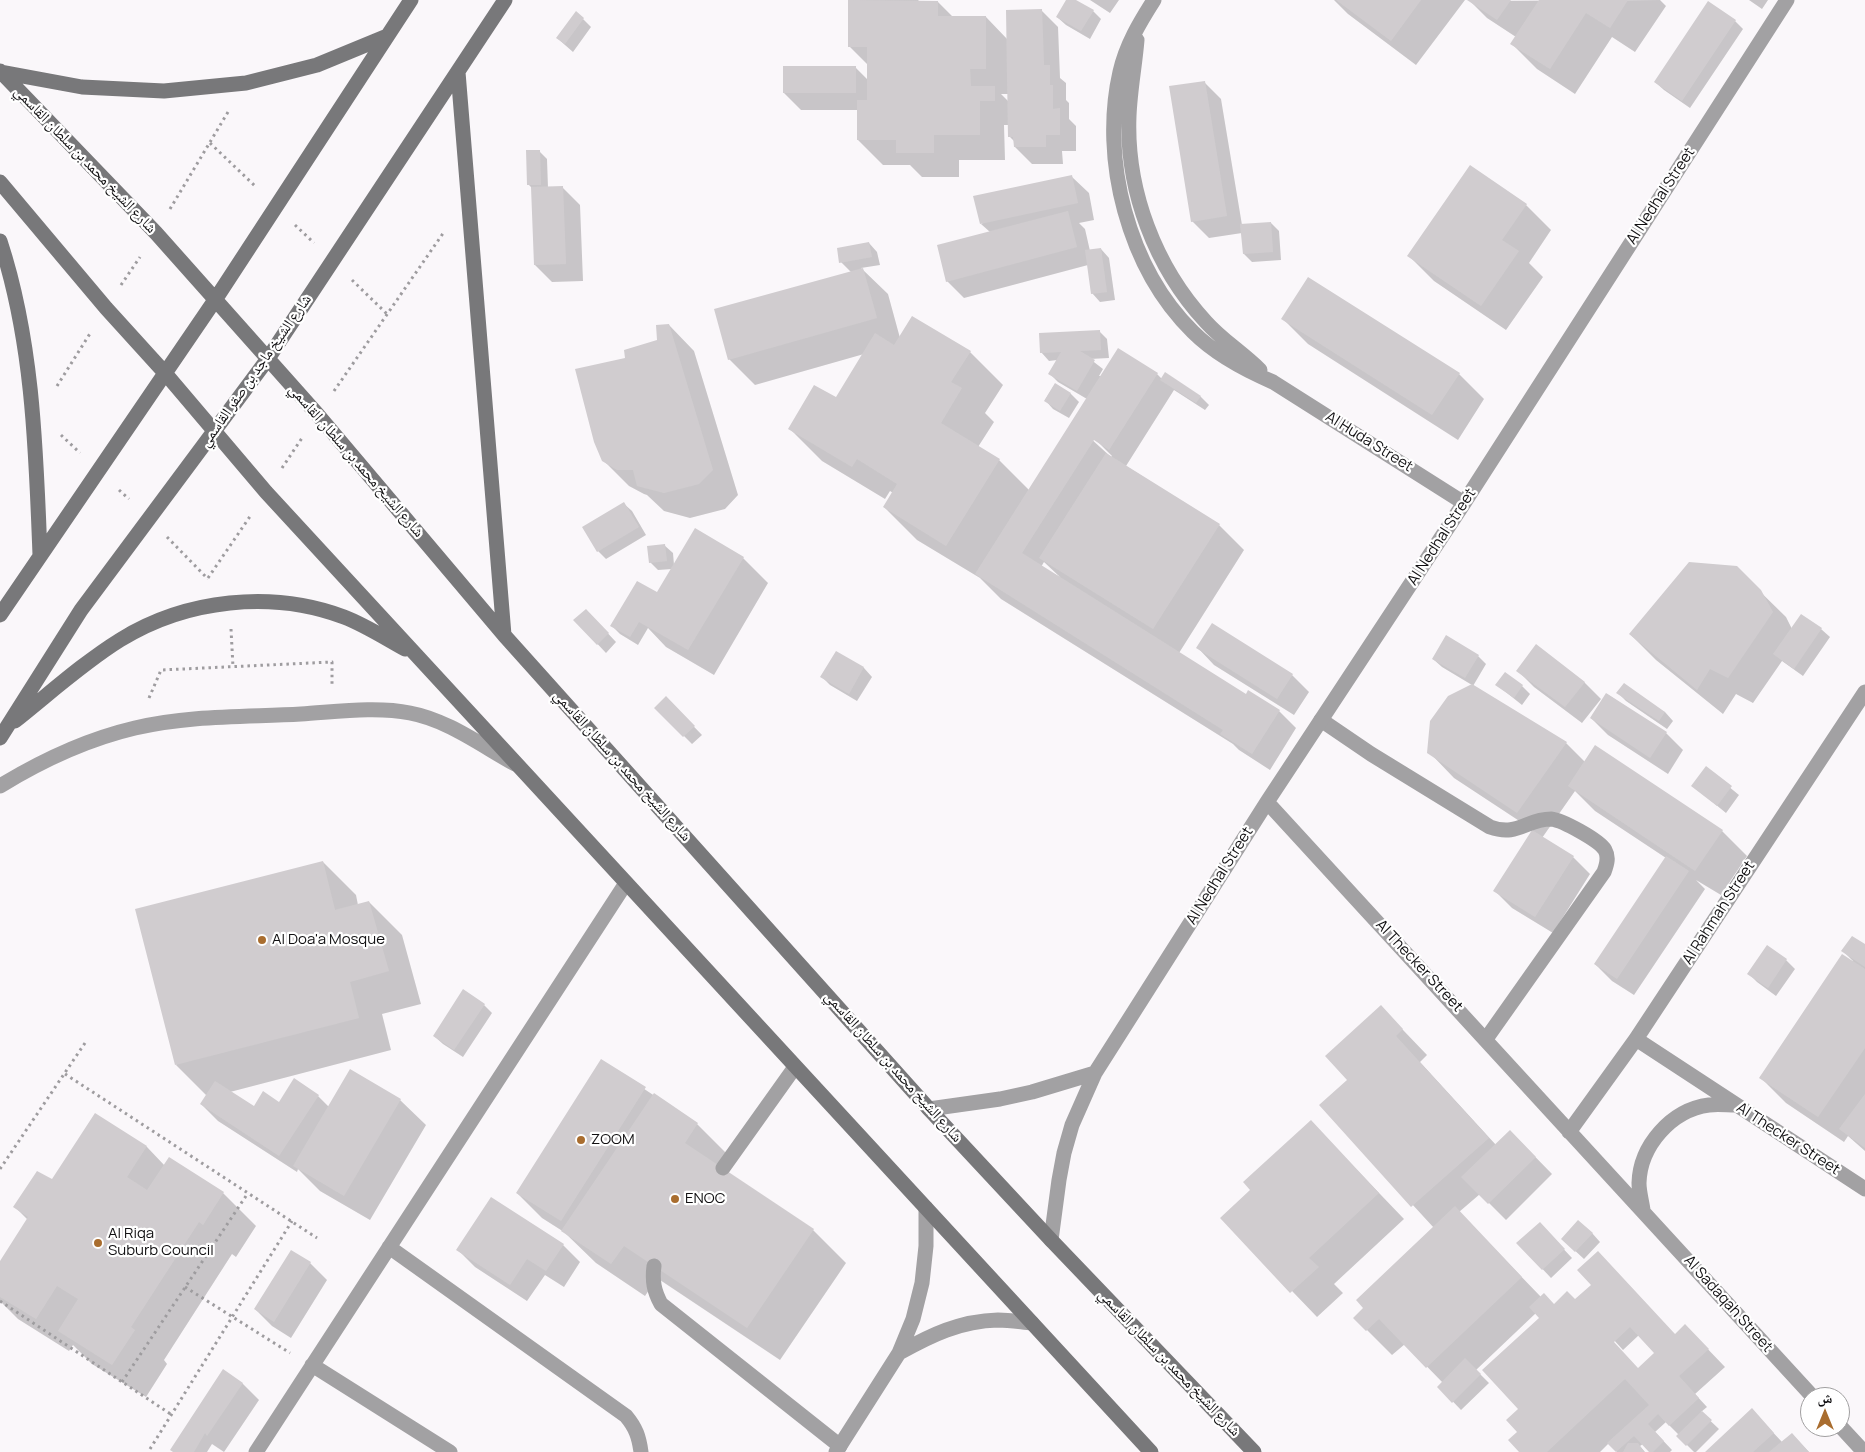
<!DOCTYPE html>
<meta charset="utf-8">
<style>
body{margin:0}
#map{position:relative;width:1865px;height:1452px;overflow:hidden;background:#faf7fa;font-family:Manrope,"Noto Naskh Arabic",sans-serif}
canvas{display:block}
.north{position:absolute;left:1800px;top:1387px;width:50px;height:50px;box-sizing:border-box;background:#fff;border:1px solid #a09fa0;border-radius:50%;rotate:0deg;font-size:14px;font-weight:700;line-height:20px;text-align:center;color:#111012}
.north::after{content:'';display:block;margin:auto;width:18px;height:22px;background:#a96d2f;clip-path:polygon(50% 0,100% 100%,50% 72%,0 100%)}
</style>
<div id="map">
<canvas width="1865" height="1452"></canvas>
<div class="north">ش</div>
</div>
<script>
const g = document.querySelector('canvas').getContext('2d');
g.lineJoin = 'round';
function paint(path, color) {
  g.fillStyle = color;
  g.fill(path, 'evenodd');
}
function trace(path, color, width, dash) {
  g.strokeStyle = color;
  g.lineWidth = width;
  g.lineCap = dash ? 'butt' : 'round';
  g.setLineDash(dash || []);
  g.stroke(path);
}
function label(font, color, halo, rows, align = 'center') {
  g.font = font + ' Manrope,"Noto Naskh Arabic",sans-serif';
  g.lineWidth = 4.5;
  g.setLineDash([]);
  g.textBaseline = 'middle';
  g.strokeStyle = halo;
  g.fillStyle = color;
  for (const [text, x, y, turn = 0] of rows) {
    g.save();
    g.translate(x, y);
    g.rotate((+turn || 0) * Math.PI / 180);
    g.textAlign = isNaN(turn) ? turn : align;
    if (halo) g.strokeText(text, 0, 0);
    g.fillText(text, 0, 0);
    g.restore();
  }
}
paint(new Path2D(`
 M850,0H918L920,2H938L953,17H986L1008,40L1041,10L1058,27L1060,78L1066,83V100L1069,103V119L1076,126V151H1062L1063,164H1032L1015,147V142L1010,137V125H1004L1005,160H959V177H922L910,165H883L858,140V110H801L784,93L856,68L868,80V65L850,47ZM1001,94H1009V102Z
 M1068,0H1073L1093,11L1101,19L1090,39L1066,25L1057,17Z
 M1090,0H1119L1110,13Z
 M1334,0H1465L1416,65L1348,14Z
 M1660,0L1666,6L1635,52L1612,37L1575,94L1537,69L1512,44L1516,37L1487,18L1470,1Z
 M1749,0H1768L1762,9Z
 M583,19L591,27L573,52L557,38Z
 M1735,21L1743,29L1690,108L1664,90L1655,82Z
 M1204,82L1221,99L1242,225L1271,223L1279,231L1281,260L1252,262L1244,254L1242,233L1209,238L1192,221Z
 M539,151L547,159L548,188H563L580,205L583,281L552,282L535,265L533,189L528,184Z
 M1071,176L1089,193L1094,220L1079,223L1085,229L1090,251L1101,249L1109,258L1115,300L1100,302L1092,293L1088,265L964,298L947,281L990,232L981,224Z
 M1526,205L1551,230L1529,263L1543,277L1506,330L1434,281L1409,256Z
 M869,243L877,252L880,265L861,268L888,294L900,338L970,352L1003,385L985,413L994,422L978,447L999,460L1029,490L1087,399L1058,382L1050,374L1057,360L1049,361L1041,352L1099,331L1107,339L1109,358L1090,359L1103,369L1099,376L1157,374L1162,379L1166,374L1201,397L1209,405L1205,410L1174,390L1126,466L1219,525L1244,550L1179,653L1246,695L1279,711L1296,728L1270,770L1239,750L1233,744L1001,599L980,578L917,540L884,507L893,493L890,491L885,499L822,461L789,428L836,399L864,354L755,385L729,359L851,272L841,262ZM1091,435L1112,456L1111,457L1089,437ZM1044,562L1060,577L1041,567Z
 M1283,319L1459,374L1484,399L1458,440L1308,344Z
 M669,325L694,351L738,495L725,509L690,518L664,511L647,495L644,494L629,486L603,460L627,359L659,341Z
 M1055,384L1071,394L1079,402L1069,418L1053,409L1045,400Z
 M623,503L632,511L646,535L606,559L598,551Z
 M664,545L673,553L674,565L743,558L768,583L714,675L666,647L648,628L638,645L620,634L612,626L657,594L672,569L658,570L650,562Z
 M1736,568L1786,617L1792,629L1801,615L1821,629L1830,637L1803,676L1782,661L1753,703L1736,694L1723,714L1656,660L1630,634Z
 M586,610L616,642L606,653L575,620Z
 M1198,648L1292,675L1309,692L1294,715L1214,665Z
 M836,653L864,668L872,677L857,701L830,685L822,677Z
 M1478,656L1486,664L1473,686L1566,743L1585,762L1722,831L1747,856L1721,895L1696,880L1705,889L1634,995L1612,981L1595,964L1666,858L1595,811L1575,791L1542,838L1573,857L1590,874L1553,933L1512,908L1495,891L1533,830L1454,778L1429,752L1472,685L1442,667L1433,659Z
 M1517,670L1584,682L1601,699L1582,723L1534,687Z
 M1497,685L1522,686L1530,694L1522,705Z
 M1618,693L1665,712L1673,721L1667,729L1626,701Z
 M1607,694L1666,733L1683,750L1668,774L1608,735L1591,718Z
 M666,698L702,735L692,744L656,708Z
 M1706,768L1739,795L1726,813L1693,786Z
 M323,862L356,895L358,905L369,902L402,935L421,1004L382,1014L391,1050L230,1092L254,1108L318,1096L329,1107L400,1100L426,1125L370,1220L320,1191L298,1169L297,1172L218,1121L201,1104L207,1096L176,1065Z
 M1865,946V1151L1848,1136L1844,1142L1786,1103L1760,1077L1853,961L1843,951Z
 M1767,947L1786,960L1795,969L1776,996L1757,982L1749,974Z
 M484,1005L492,1013L463,1057L443,1044L434,1036Z
 M1381,1007L1427,1055L1420,1062L1496,1145L1510,1131L1552,1174L1506,1220L1480,1194L1459,1212L1541,1297L1554,1305L1575,1301L1702,1343L1725,1367L1695,1394L1707,1407L1701,1412L1719,1429L1696,1452H1694L1678,1436L1679,1435L1666,1422L1655,1432L1672,1450L1670,1452H1651L1643,1444L1640,1446L1645,1452H1617L1609,1443L1600,1452H1521L1519,1432L1520,1410L1541,1318L1536,1313L1476,1370L1489,1383L1461,1410L1439,1387L1443,1383L1405,1344L1392,1355L1355,1318L1434,1228L1321,1105L1349,1080ZM1639,1335L1656,1353L1638,1369L1611,1341L1613,1339L1623,1350Z
 M602,1061L697,1124L730,1157L722,1169L813,1230L846,1263L780,1360L657,1278L645,1296L596,1263L564,1232L542,1218L517,1193Z
 M95,1114L147,1147L165,1166L170,1159L223,1193L256,1226L236,1257L232,1254L164,1360L167,1364L146,1397L92,1364L73,1345L69,1351L18,1319L0,1301V1264L28,1220L15,1207L52,1181Z
 M1311,1122L1404,1219L1334,1284L1343,1293L1317,1317L1222,1218L1252,1190Z
 M492,1199L563,1245L580,1262L564,1287L545,1275L527,1301L475,1267L458,1250Z
 M1540,1224L1572,1258L1551,1278L1518,1243Z
 M1592,1233L1600,1242L1584,1259L1571,1247Z
 M310,1263L327,1280L291,1338L272,1326L255,1309Z
 M242,1383L259,1400L224,1452L212,1444L207,1452H174Z
 M1768,1427L1782,1442L1792,1434L1809,1452H1707Z`), '#0003');
paint(new Path2D(`
 M848,0L938,1V16H986V69H970L971,86H995V101H980V135H934V153H896V140H857V100H867V47H848Z
 M1066,0H1076L1094,10L1081,31L1056,17Z
 M1336,0H1421L1391,41Z
 M1467,0H1511L1497,20Z
 M1539,0H1628L1610,28L1586,13L1550,69L1510,44Z
 M1708,1L1736,20L1682,101L1654,82Z
 M1042,9L1044,65H1050V85H1053V109L1060,108V135H1046V147H1014L1013,137H1008L1006,10Z
 M576,11L584,18L565,44L556,38Z
 M783,66H856V93H783Z
 M1205,81L1227,216L1191,222L1169,86Z
 M526,150H540L541,185H527Z
 M1470,165L1527,204L1502,240L1519,251L1481,306L1407,256Z
 M1072,175L1078,203L980,224L973,196Z
 M563,186L566,264L534,265L531,187Z
 M1068,211L1077,247L946,282L937,245Z
 M1271,222L1273,252L1243,254L1240,224Z
 M869,242L872,257L839,263L837,248Z
 M1101,248L1107,292L1091,294L1085,250Z
 M863,268L877,318L728,360L714,309Z
 M1308,277L1460,373L1432,415L1281,319Z
 M912,316L971,351L951,382L962,388L941,423L1000,459L946,546L883,507L897,484L857,459L852,467L788,429L814,385L836,397L875,333L894,345Z
 M669,324L713,470L699,484L664,493L637,486L633,470H617L602,461L594,442L575,369L625,358L624,350L657,340L656,325Z
 M1100,330L1101,350L1080,351L1095,360L1077,391L1048,374L1061,352L1040,353L1039,333Z
 M1118,348L1158,373L1109,450L1094,440L1022,553L1246,694L1248,690L1280,710L1252,754L1220,734L1223,730L975,574Z
 M1165,372L1201,396L1196,403L1160,380Z
 M1055,383L1071,393L1060,411L1044,401Z
 M1106,453L1220,524L1153,629L1039,558Z
 M624,502L639,527L597,552L582,527Z
 M695,528L744,557L688,650L639,622L630,637L610,626L637,581L657,592Z
 M665,544L667,561L649,563L647,546Z
 M1689,562L1737,566L1761,590L1773,612L1728,678L1710,669L1697,690L1629,634Z
 M586,609L609,633L597,645L573,620Z
 M1801,614L1822,628L1794,669L1773,654Z
 M1212,623L1293,674L1277,699L1196,648Z
 M1446,635L1479,655L1465,678L1432,659Z
 M1536,644L1585,682L1565,707L1516,671Z
 M836,651L864,667L849,694L820,677Z
 M1505,672L1523,685L1514,698L1495,685Z
 M1624,683L1665,712L1659,721L1616,693Z
 M1472,684L1567,742L1517,813L1427,753L1430,721L1448,696Z
 M1606,693L1667,732L1650,758L1590,718Z
 M666,696L695,726L683,737L654,708Z
 M1595,745L1723,830L1695,871L1568,786Z
 M1706,766L1732,786L1717,806L1691,786Z
 M1532,830L1574,856L1535,917L1493,891Z
 M1666,856L1689,871L1617,979L1594,964Z
 M323,861L335,910L369,901L389,971L350,982L359,1018L175,1065L135,909Z
 M1852,936L1865,944V967L1841,951Z
 M1767,945L1787,959L1768,988L1747,974Z
 M1842,954L1865,969V1048L1818,1117L1759,1078Z
 M463,989L485,1004L454,1050L433,1036Z
 M1381,1005L1403,1029L1396,1036L1489,1138L1411,1207L1319,1105L1347,1080L1325,1056Z
 M601,1059L646,1087L561,1221L516,1193Z
 M350,1069L401,1099L344,1196L293,1166Z
 M294,1078L319,1095L279,1156L200,1104L215,1081L254,1106L263,1091L279,1102Z
 M654,1093L698,1123L685,1143L814,1229L747,1328L624,1246L611,1264L561,1231Z
 M1865,1094V1148L1839,1129Z
 M95,1113L147,1146L127,1177L147,1190L169,1157L224,1192L203,1225L199,1222L131,1327L135,1330L112,1365L58,1331L78,1299L57,1286L36,1319L0,1297V1261L28,1217L13,1207L37,1171L52,1179Z
 M1311,1120L1379,1193L1309,1258L1319,1267L1290,1293L1220,1218L1250,1190L1243,1182Z
 M1510,1130L1536,1157L1488,1204L1461,1177Z
 M491,1197L564,1244L546,1271L527,1259L510,1285L456,1250Z
 M1455,1206L1522,1277L1426,1368L1379,1319L1366,1331L1353,1318L1363,1308L1356,1300Z
 M1578,1220L1593,1233L1575,1252L1561,1239Z
 M1540,1222L1565,1249L1542,1270L1516,1243Z
 M291,1250L311,1262L274,1322L254,1309Z
 M1598,1251L1675,1334L1685,1324L1709,1349L1679,1376L1699,1398L1669,1426L1658,1414L1648,1424L1664,1441L1653,1452H1649L1634,1436L1616,1452L1607,1443L1649,1405L1625,1379L1547,1452H1519L1508,1440L1517,1432L1506,1420L1518,1409L1482,1370L1539,1318L1529,1307L1544,1293L1554,1304L1567,1291L1575,1299L1591,1285L1577,1270ZM1630,1327L1654,1353L1638,1368L1614,1342Z
 M1465,1358L1481,1374L1452,1403L1437,1387Z
 M223,1369L243,1383L207,1436L205,1433L194,1452H173L170,1450Z
 M1752,1408L1774,1433L1753,1452H1705Z
 M1702,1411L1712,1420L1686,1446L1676,1436Z
 M1792,1433L1809,1452H1769Z
 M1628,1443H1638L1644,1452H1623Z`), '#d0cccf');
trace(new Path2D(`
 M210,143L256,187
 M170,209L228,112
 M295,225L314,243
 M352,280L387,314
 M121,285L140,257
 M57,386L91,332
 M334,391L444,232
 M61,435L80,453
 M282,468L302,438
 M119,490L129,499
 M167,537L208,579
 M208,578L251,515
 M231,629L233,667
 M149,698L161,670L332,662V685
 M65,1074L317,1238
 M0,1169L87,1040
 M185,1287L290,1353
 M0,1301L172,1415
 M122,1382L248,1193
 M150,1449L292,1221`), '#9e9c9f', 3, [2.5, 4]);
trace(new Path2D(`
 M1321,720L1371,754L1490,827C1518,837 1526,819 1551,819C1562,820 1599,840 1605,850C1609,857 1607,864 1604,872L1486,1039
 M0,786C41,761 88,739 135,728C189,715 246,717 301,714C335,712 376,706 410,713C448,720 482,746 515,764
 M723,1168L795,1067
 M389,1247L626,1416C636,1428 639,1437 641,1452
 M654,1266C652,1281 654,1291 661,1304L840,1446
 M312,1365L450,1452
 M256,1452L626,883`), '#a2a1a3', 15);
trace(new Path2D(`
 M1154,0C1140,22 1126,45 1120,72C1100,159 1128,268 1193,332C1216,355 1245,370 1273,382L1464,503
 M1137,40C1135,65 1130,90 1129,116C1126,190 1155,267 1206,322C1222,340 1243,353 1260,370
 M1267,802L1813,1397
 M1636,1039L1865,1189
 M929,1109L1000,1099L1032,1092L1095,1073
 M1569,1132L1636,1039L1865,692
 M1643,1210C1642,1202 1639,1192 1639,1183C1640,1146 1671,1110 1709,1105C1717,1104 1727,1105 1736,1105
 M1051,1240L1059,1180L1064,1153L1072,1125L1095,1073L1267,802L1464,503L1787,0
 M899,1353C931,1335 960,1321 998,1320C1009,1320 1021,1322 1032,1323
 M1840,1426L1864,1452
 M836,1452L899,1353L913,1319L922,1283L926,1246V1208`), '#a2a1a3', 15);
trace(new Path2D(`
 M0,71L156,233L318,415L504,635L929,1109L1051,1240L1254,1452
 M1,72L82,87L164,91L246,83L317,65L385,37
 M458,72L504,635
 M0,182L106,308L165,373L266,492L1151,1452
 M0,241C33,341 36,450 40,555
 M0,615L215,300L411,0
 M15,721C49,694 83,663 120,640C186,599 272,590 344,617C365,625 385,638 405,649
 M0,738L81,610L267,360L505,0`), '#78787a', 15);
for (const [x, y, r, color] of [
 [262,940,5,"#a96d2f"],
 [581,1140,5,"#a96d2f"],
 [675,1199,5,"#a96d2f"],
 [98,1243,5,"#a96d2f"]
]) {
  const dot = new Path2D();
  dot.arc(x, y, r, 0, 2 * Math.PI);
  g.fillStyle = color;
  g.fill(dot);
  trace(dot, '#fff', 2);
}
label('15px', '#111012', '#fff', [
 ["شارع الشيخ محمد بن سلطان القاسمي",85,160,46],
 ["Al Nedhal Street",1661,196,-57],
 ["شارع الشيخ ماجد بن صقر القاسمي",256,371,-55],
 ["Al Huda Street",1369,442,32],
 ["شارع الشيخ محمد بن سلطان القاسمي",356,461,49],
 ["Al Nedhal Street",1442,537,-57],
 ["شارع الشيخ محمد بن سلطان القاسمي",622,766,48],
 ["Al Nedhal Street",1220,876,-58],
 ["Al Rahmah Street",1719,913,-57],
 ["Al Thecker Street",1419,966,47],
 ["شارع الشيخ محمد بن سلطان القاسمي",893,1067,48],
 ["Al Thecker Street",1788,1139,33],
 ["Al Sadaqah Street",1728,1304,48],
 ["شارع الشيخ محمد بن سلطان القاسمي",1169,1363,46]
]);
label('15px', '#111012', '#fff', [
 ["Al Doa'a Mosque",272,940],
 ["ZOOM",591,1140],
 ["ENOC",685,1199],
 ["Al Riqa",108,1234],
 ["Suburb Council",108,1251]
], 'left');
</script>
